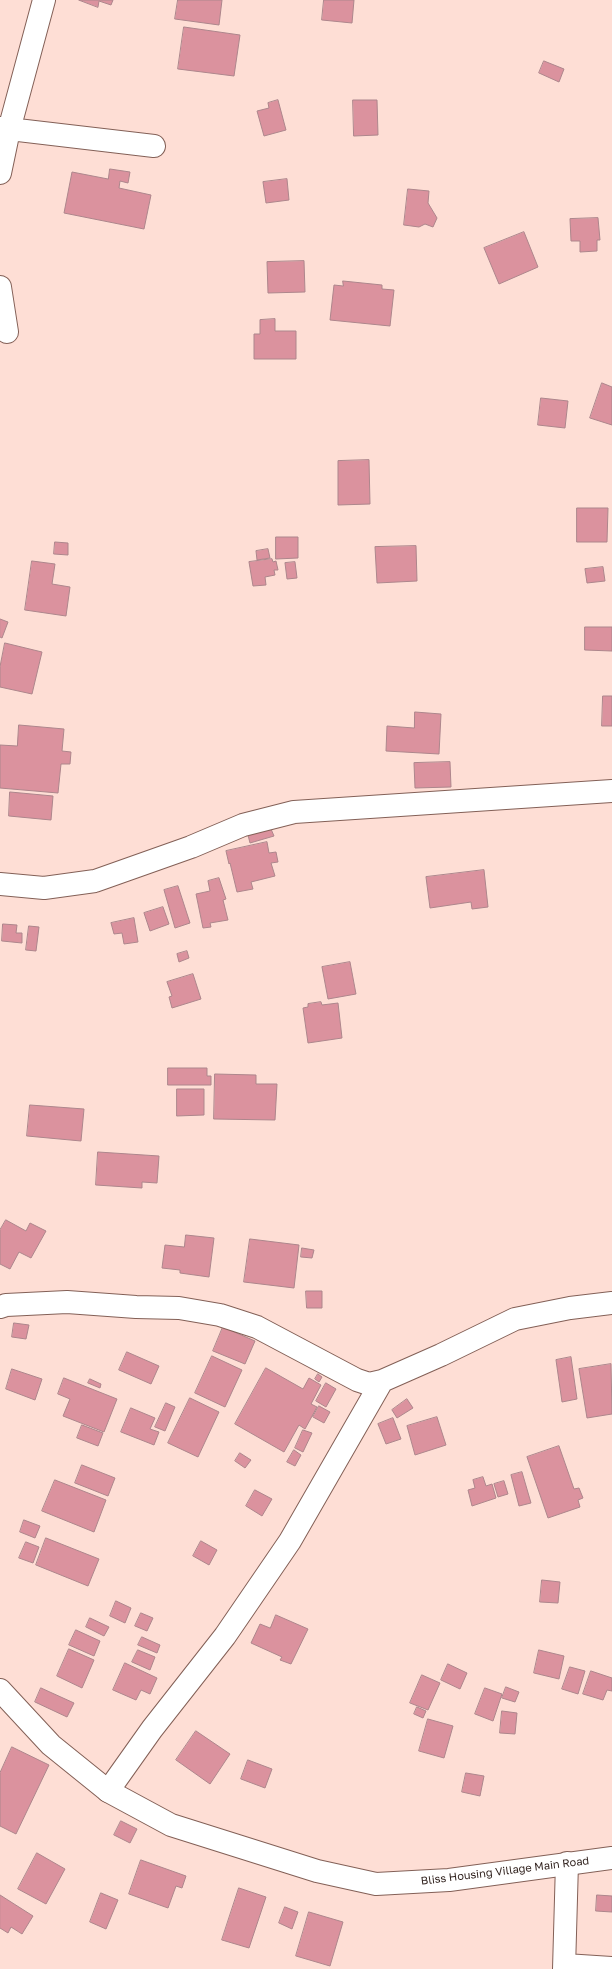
<!DOCTYPE html>
<style>
body{margin:0}
canvas{display:block;background:#feded5}
</style>
<canvas width="612" height="1969"></canvas>
<script>
const g = document.querySelector('canvas').getContext('2d');
g.lineJoin = 'round';
function paint(path, color) {
  g.fillStyle = color;
  g.fill(path, 'evenodd');
}
function trace(path, color, width, dash) {
  g.strokeStyle = color;
  g.lineWidth = width;
  g.lineCap = dash ? 'butt' : 'round';
  g.setLineDash(dash || []);
  g.stroke(path);
}
function label(font, color, halo, rows, align = 'center') {
  g.font = font + ' "Golos Text",sans-serif';
  g.lineWidth = 3;
  g.setLineDash([]);
  g.textBaseline = 'middle';
  g.strokeStyle = halo;
  g.fillStyle = color;
  for (const [text, x, y, turn = 0] of rows) {
    g.save();
    g.translate(x, y);
    g.rotate((+turn || 0) * Math.PI / 180);
    g.textAlign = isNaN(turn) ? turn : align;
    if (halo) g.strokeText(text, 0, 0);
    g.fillText(text, 0, 0);
    g.restore();
  }
}
const building = new Path2D(`
 M79,0H113L111,5L99,1L98,7Z
 M178,0H222L219,25L175,19Z
 M324,0H354L352,23L322,20Z
 M184,27L240,35L234,76L178,69Z
 M544,61L564,69L559,82L539,73Z
 M278,100L286,130L264,136L257,111L269,108L268,103Z
 M353,100H377L378,135L354,136Z
 M110,169L130,172L128,183L120,181L119,188L151,195L144,229L64,213L72,172L108,179Z
 M287,179L289,200L266,203L263,182Z
 M408,189L429,191L428,203L437,218L433,227L425,224L419,227L404,225Z
 M598,218L600,240H597V251L580,252V241H571L570,219Z
 M524,232L538,267L499,284L484,248Z
 M304,261L305,292L268,293L267,262Z
 M343,281L382,285V289L394,290L390,326L330,320L334,285L343,286Z
 M275,319V331H296V359H254V334H260V320Z
 M602,383L612,387V425L590,418Z
 M541,398L568,401L565,428L538,425Z
 M369,460L370,504L338,505V461Z
 M577,508H608L607,542H577Z
 M276,537H298V558L276,559Z
 M55,542L68,543V555L54,554Z
 M416,546L417,581L377,583L375,547Z
 M268,549L270,558L257,560L256,551Z
 M272,559L273,562L276,561L278,570H274L275,575L265,577L266,585L253,586L249,562Z
 M32,561L55,564L52,584L70,587L66,616L25,610Z
 M295,562L297,578L287,579L285,563Z
 M603,567L605,581L587,583L585,569Z
 M0,619L8,622L2,638L0,637Z
 M585,627H612V651L585,650Z
 M5,643L42,652L32,694L0,687V667Z
 M603,696H612V726H602Z
 M415,712L441,714L439,754L386,751L387,726L414,728Z
 M19,725L64,729L62,751L71,752L70,764H61L58,793L0,788V745L17,746Z
 M450,762L451,787L415,788L414,763Z
 M10,792L53,796L51,820L9,816Z
 M271,829L274,836L250,843L248,835Z
 M267,842L269,853L276,852L278,862L271,863L275,876L251,882L253,889L237,892L230,863L229,864L226,851Z
 M484,870L488,907L472,909L471,902L430,908L426,877Z
 M219,878L226,899L223,900L228,920L210,923L211,927L203,928L196,894L210,891L208,881Z
 M178,886L190,923L175,928L164,890Z
 M163,907L169,924L150,931L144,913Z
 M134,918L138,942L124,944L122,933L114,934L111,923Z
 M3,924L17,925L16,933H22V943L2,941Z
 M29,926L39,927L36,951L26,950Z
 M187,951L189,958L179,962L177,954Z
 M350,962L356,994L328,999L322,967Z
 M193,974L201,999L172,1008L169,997L172,996L167,982Z
 M321,1002L322,1005L338,1003L342,1038L308,1043L303,1008L308,1007V1004Z
 M168,1068H207V1076H211V1085H168Z
 M215,1074L256,1075V1084H277L275,1120L214,1119Z
 M177,1089H204V1115L177,1116Z
 M30,1105L84,1109L81,1141L27,1136Z
 M98,1152L159,1156L157,1183L142,1182V1188L96,1185Z
 M6,1220L26,1231L30,1223L46,1231L31,1258L19,1252L10,1269L0,1264V1230Z
 M186,1235L214,1238L209,1277L180,1273V1270L162,1268L165,1245L184,1247Z
 M250,1239L299,1245L294,1288L244,1282Z
 M302,1248L314,1250L312,1258L301,1257Z
 M306,1291H322V1308H307Z
 M14,1323L29,1325L26,1339L12,1337Z
 M223,1327L255,1341L245,1364L213,1351Z
 M127,1352L159,1366L151,1384L119,1370Z
 M212,1356L242,1370L225,1407L195,1393Z
 M571,1357L577,1399L562,1402L556,1360Z
 M611,1364L612,1414L587,1418L579,1369Z
 M266,1368L303,1389L309,1378L321,1385L311,1404L317,1407L305,1429L299,1425L284,1452L235,1424Z
 M12,1369L42,1379L35,1400L6,1389Z
 M318,1374L322,1377L319,1382L315,1379Z
 M64,1378L117,1399L104,1432L63,1416L70,1399L58,1394Z
 M90,1379L101,1384L100,1388L88,1383Z
 M326,1383L336,1389L326,1407L316,1401Z
 M190,1398L219,1412L198,1457L168,1443Z
 M407,1399L413,1408L397,1418L392,1410Z
 M166,1403L175,1407L165,1431L155,1427Z
 M319,1406L330,1412L324,1423L313,1417Z
 M131,1408L155,1418L150,1429L159,1432L154,1445L121,1432Z
 M437,1417L446,1445L415,1455L407,1426Z
 M393,1418L401,1439L386,1444L378,1424Z
 M82,1425L103,1433L98,1446L77,1438Z
 M303,1430L312,1433L303,1452L295,1448Z
 M559,1446L574,1489L579,1488L583,1498L578,1500L580,1507L548,1518L527,1457Z
 M294,1450L301,1455L295,1466L287,1462Z
 M240,1453L251,1460L245,1468L235,1461Z
 M82,1465L115,1478L108,1496L75,1483Z
 M522,1472L531,1503L519,1506L511,1475Z
 M483,1477L486,1486L492,1484L496,1498L472,1506L468,1490L475,1488L473,1480Z
 M55,1480L106,1500L94,1532L42,1511Z
 M504,1481L508,1494L498,1497L494,1484Z
 M255,1490L272,1499L262,1516L246,1506Z
 M24,1520L40,1526L35,1538L20,1532Z
 M46,1538L99,1559L88,1586L36,1565Z
 M201,1541L217,1550L209,1565L193,1556Z
 M26,1542L39,1547L33,1563L19,1558Z
 M542,1580L560,1582L558,1603L540,1602Z
 M116,1601L131,1608L125,1623L110,1616Z
 M141,1613L153,1618L147,1631L135,1626Z
 M276,1615L308,1629L291,1664L280,1660L282,1657L251,1643L260,1624L270,1628Z
 M90,1618L109,1627L104,1636L86,1627Z
 M76,1630L100,1641L94,1656L69,1645Z
 M142,1637L160,1645L157,1653L138,1645Z
 M69,1649L94,1660L82,1688L57,1676Z
 M138,1650L155,1657L150,1670L132,1662Z
 M539,1650L564,1656L559,1679L534,1673Z
 M125,1663L157,1678L150,1694L141,1690L136,1700L113,1690Z
 M448,1664L467,1673L460,1689L441,1680Z
 M570,1667L585,1671L578,1694L562,1689Z
 M591,1671L612,1678V1691L607,1690L603,1700L583,1694Z
 M422,1675L440,1683L428,1710L410,1703Z
 M506,1687L519,1692L515,1702L502,1698Z
 M41,1688L74,1703L67,1717L35,1702Z
 M485,1688L502,1694L493,1721L475,1714Z
 M417,1707L426,1711L423,1718L414,1714Z
 M502,1711L517,1713L515,1734L500,1733Z
 M428,1719L453,1726L444,1758L419,1751Z
 M196,1731L230,1754L210,1784L176,1760Z
 M12,1747L49,1765L16,1834L0,1826V1773Z
 M248,1760L272,1769L265,1788L241,1779Z
 M466,1773L484,1776L480,1796L462,1792Z
 M121,1821L137,1829L130,1843L114,1835Z
 M37,1853L65,1869L46,1904L18,1889Z
 M141,1860L186,1876L182,1888L176,1886L168,1908L129,1894Z
 M239,1888L266,1897L249,1948L222,1940Z
 M101,1893L118,1900L106,1929L90,1922Z
 M0,1895L33,1916L22,1934L11,1927L8,1933L0,1928Z
 M597,1895L612,1896V1912L596,1911Z
 M285,1907L298,1912L292,1929L279,1923Z
 M309,1912L343,1922L330,1966L296,1956Z`);
paint(building, '#db929e');
trace(building, '#ad868c', 1);
const minor = new Path2D(`
 M0,128L154,146
 M0,173L9,130L44,0
 M0,287L7,332
 M0,884L44,888L95,881L191,847L243,825L294,812L612,791
 M0,1307L6,1305L67,1302L136,1307L179,1308L220,1315L257,1327L357,1380L369,1384L382,1381L441,1355L515,1319L570,1308L612,1303
 M108,1791L152,1729L225,1636L290,1541L382,1381
 M565,1965L612,1968
 M564,1969L567,1863`);
const tertiary = new Path2D(`
 M0,1690L51,1745L108,1791L171,1825L317,1871L376,1884L449,1880L612,1858`);
trace(minor, '#836057', 24);
trace(tertiary, '#836057', 24);
trace(minor, '#fff', 22);
trace(tertiary, '#fff', 22);
label('11px', '#2d1e1a', '#fff', [
 ["Bliss Housing Village Main Road",505,1871,-7]
]);
</script>
